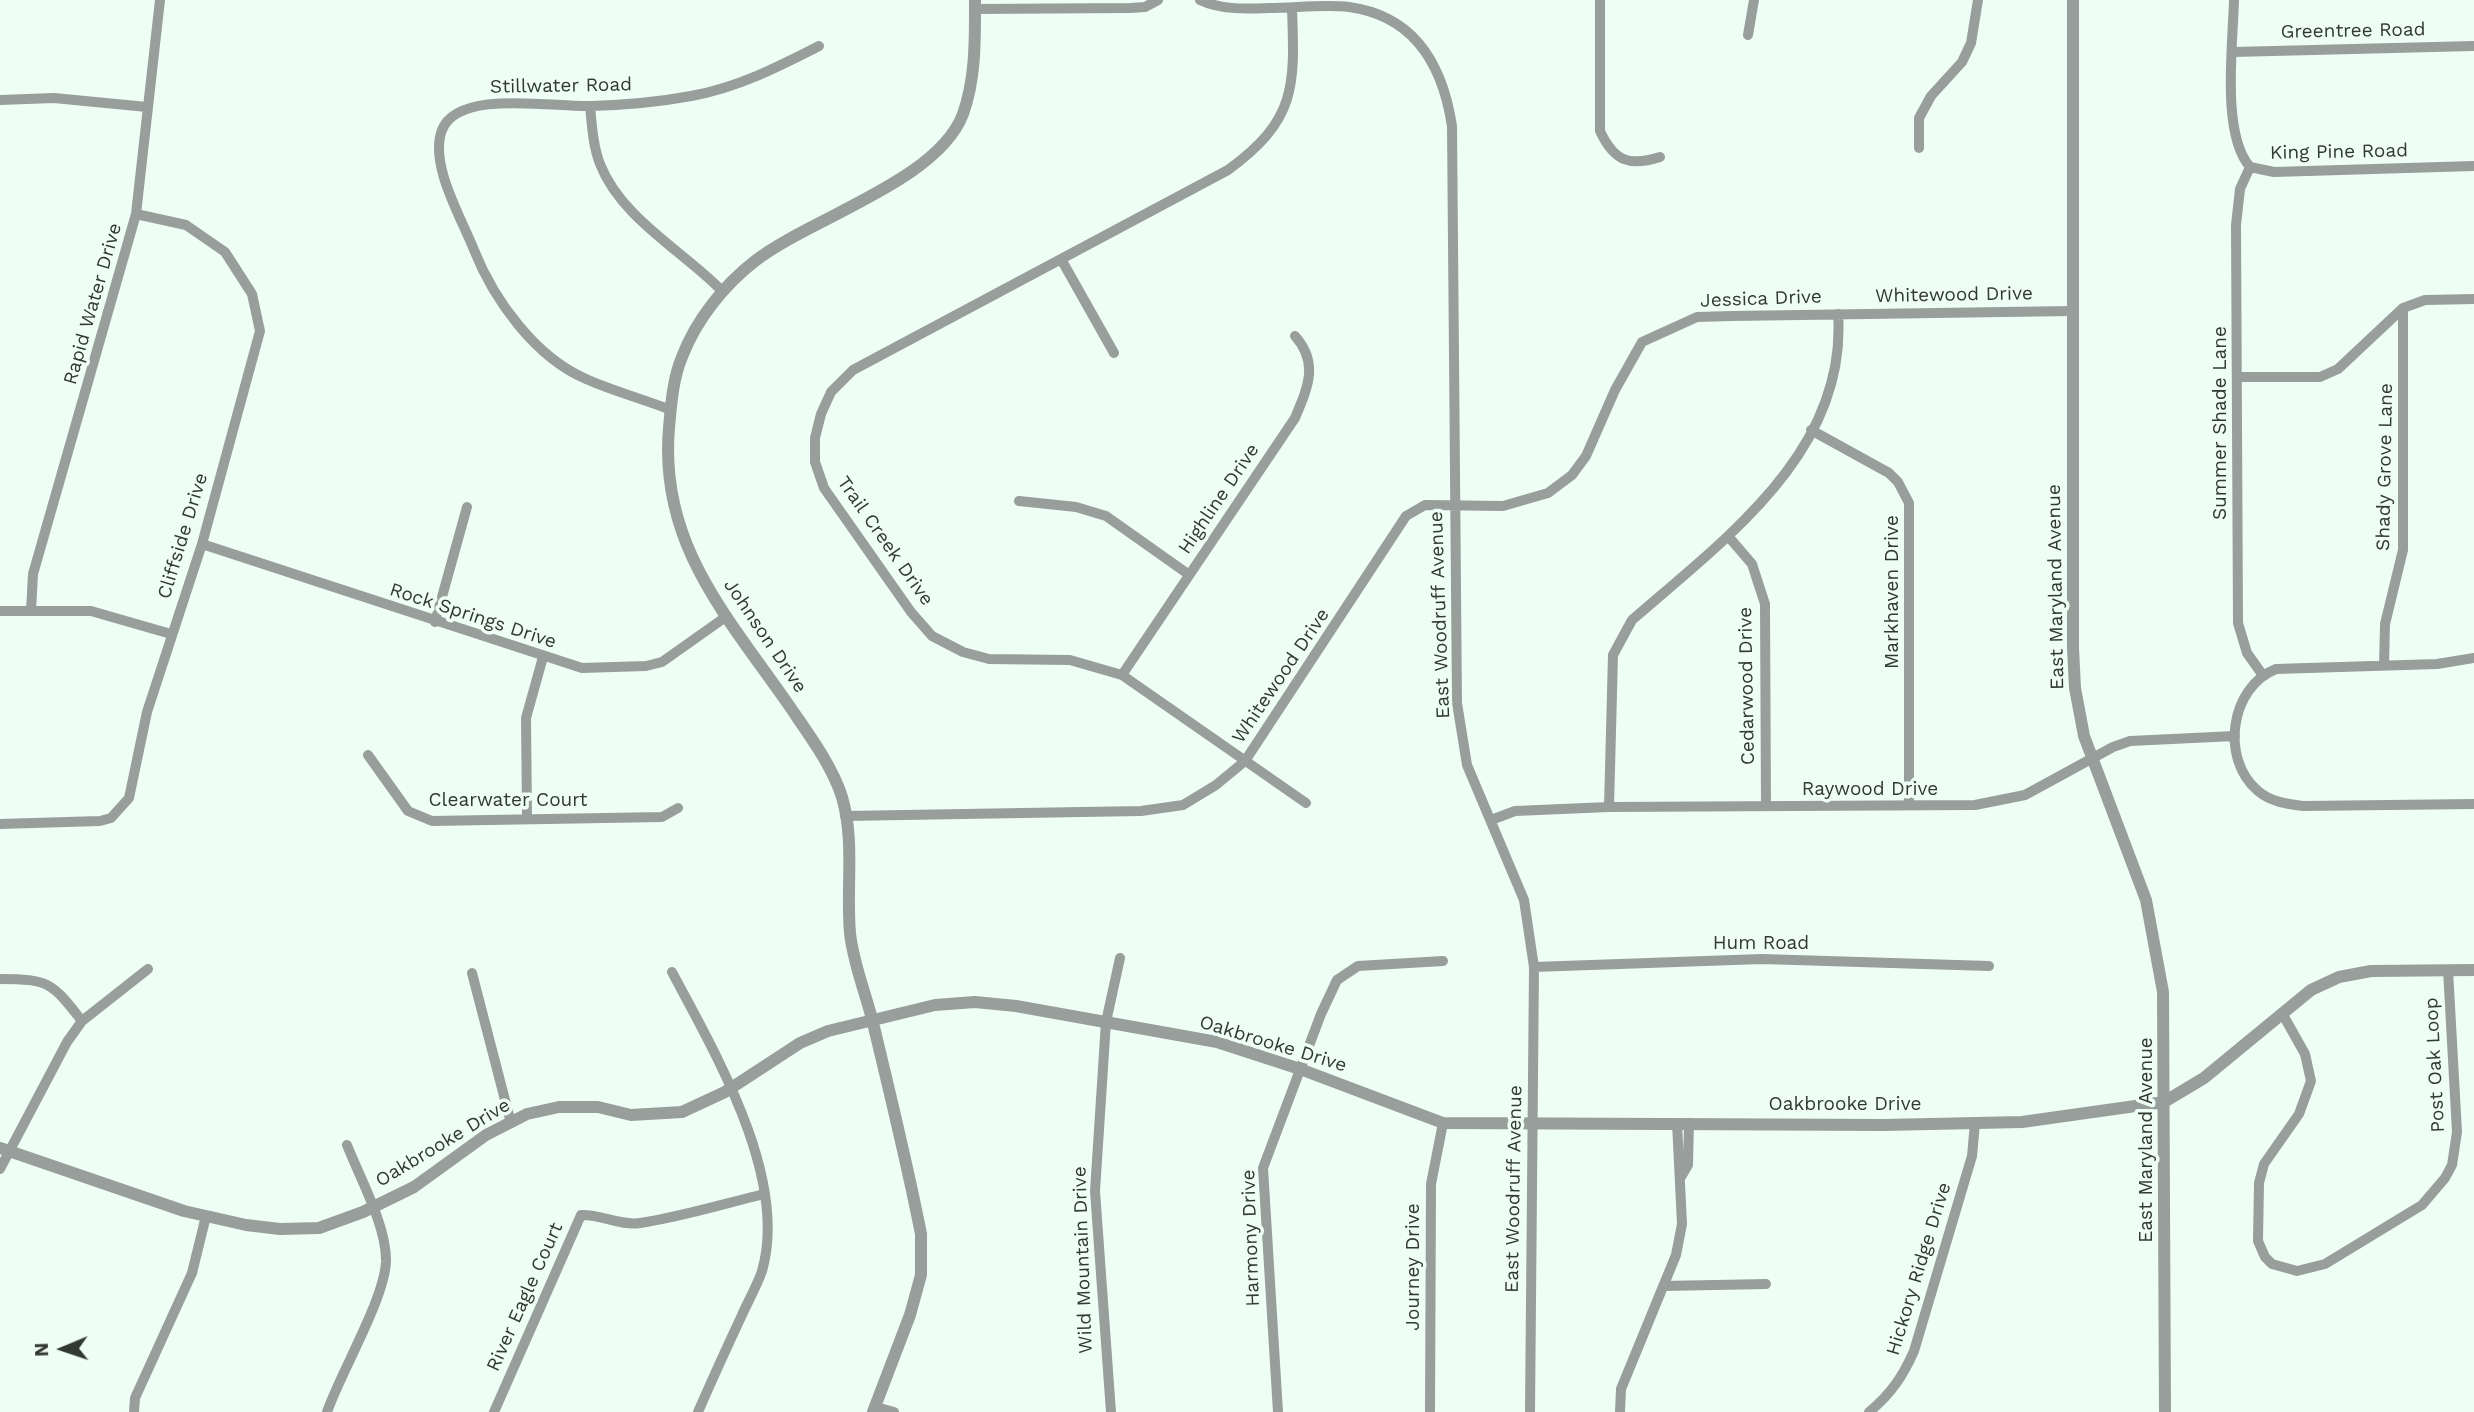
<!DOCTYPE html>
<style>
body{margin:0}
#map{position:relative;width:2474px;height:1412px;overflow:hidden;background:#effef5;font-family:"Work Sans",sans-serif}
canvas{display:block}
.north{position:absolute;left:28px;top:1314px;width:70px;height:70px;-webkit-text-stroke:5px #effef5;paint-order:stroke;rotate:268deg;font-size:19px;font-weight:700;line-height:28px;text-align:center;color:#323834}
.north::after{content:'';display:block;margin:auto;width:24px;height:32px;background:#323834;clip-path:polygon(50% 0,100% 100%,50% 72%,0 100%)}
</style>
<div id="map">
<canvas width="2474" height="1412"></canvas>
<div class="north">N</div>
</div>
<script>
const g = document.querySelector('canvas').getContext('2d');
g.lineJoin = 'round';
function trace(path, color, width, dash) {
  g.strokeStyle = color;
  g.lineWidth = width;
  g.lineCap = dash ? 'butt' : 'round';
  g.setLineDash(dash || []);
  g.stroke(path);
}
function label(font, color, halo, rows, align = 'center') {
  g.font = font + ' "Work Sans",sans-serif';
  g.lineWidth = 7;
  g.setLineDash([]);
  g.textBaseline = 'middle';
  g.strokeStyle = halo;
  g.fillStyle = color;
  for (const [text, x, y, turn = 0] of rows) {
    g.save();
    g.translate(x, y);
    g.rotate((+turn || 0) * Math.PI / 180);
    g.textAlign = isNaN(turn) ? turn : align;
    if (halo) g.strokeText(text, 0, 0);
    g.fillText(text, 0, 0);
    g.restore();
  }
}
trace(new Path2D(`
 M1200,0C1221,10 1247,9 1269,8C1295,8 1323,4 1349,7C1416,16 1443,67 1452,126L1457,703L1467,765L1524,900L1534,967L1530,1412
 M1600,0V131C1614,161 1629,167 1660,157
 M2234,0C2233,44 2221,134 2250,167L2274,172L2474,166
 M1292,8C1295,88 1296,120 1228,170L853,370L831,392L821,414L815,438V462L824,488L911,612L932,636L963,652L989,659L1070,660L1122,675L1306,803
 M975,9L1130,8L1145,7L1158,0
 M1748,35L1754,0
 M2233,52L2474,46
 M0,100L54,98L147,107
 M590,106C592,126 593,146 600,164C621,218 683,251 722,291
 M1919,148V118L1931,96L1962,62L1971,43L1978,0
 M2250,167L2240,189L2236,225L2238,623L2247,653L2262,674
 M1061,259L1114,353
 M2238,377H2320L2338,369L2403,308L2425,300L2474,299
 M671,410C643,399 613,391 586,379C535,357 494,300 474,250C461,217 429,164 442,130C458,88 557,108 591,106C624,105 659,102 691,96C737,88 778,67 819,46
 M1811,430L1889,473L1898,482L1909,503V805
 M1019,501L1076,507L1106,516L1188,574
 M1728,536L1752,564L1765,604L1766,806
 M202,544L582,668L646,666L662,662L727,616
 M0,611H91L171,634
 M31,611L33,574L136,214L160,0
 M435,622L467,507
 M2474,658L2437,664L2276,669C2230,687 2220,759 2258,791C2271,802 2287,804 2303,806L2474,804
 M2384,665L2385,624L2403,550V308
 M1122,675L1295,418C1308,387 1319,363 1295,336
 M368,755L408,811L432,821L662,817L678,808
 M1609,807L1613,655L1632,620C1725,539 1848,451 1838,314
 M845,816L1141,811L1183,805L1216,785L1245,761L1406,516L1425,505L1503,506L1548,493L1572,475L1586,456L1615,390L1642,342L1697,317L1732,316L2072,311
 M527,817L526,718L543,657
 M1491,820L1515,811L1609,807L1975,805L2025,795L2113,747L2130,741L2235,736
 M0,824L100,821L111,818L129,798L147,712L202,544L260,331L252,294L225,252L186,225L136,214
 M1534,967L1762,959L1989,966
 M672,972C715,1053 789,1178 762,1271C757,1286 748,1301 742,1315C727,1347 712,1380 698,1412
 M472,973L511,1123
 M0,979C50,979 52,983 82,1021L67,1042L0,1169
 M2282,1013L2305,1054L2311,1081L2299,1114L2264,1164L2259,1183L2258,1241L2265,1257L2272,1264L2297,1271L2325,1264L2422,1205L2445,1178L2452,1165L2457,1132L2448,970
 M82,1021L148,969
 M1681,1177L1688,1165L1689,1123
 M1663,1286L1766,1284
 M876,1407L894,1412
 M134,1412L135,1398L192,1273L206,1216
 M327,1412C341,1372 384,1300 386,1262C387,1227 360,1178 347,1145
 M494,1412L581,1215C601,1214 619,1226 640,1223C681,1217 723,1204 764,1194
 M1111,1412L1095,1191L1106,1022L1120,958
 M1278,1412L1263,1168L1321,1014L1337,980L1358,966L1443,961
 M1430,1412L1431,1184L1443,1123
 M1620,1412L1621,1389L1676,1255L1682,1224L1677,1123
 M1869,1412C1891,1394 1903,1376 1914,1351L1972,1156L1975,1123`), '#989e9b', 10);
trace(new Path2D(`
 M2073,0V648L2075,688L2084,736L2146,900L2163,992L2165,1412
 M0,1148L184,1211L246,1225L280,1229L319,1228L363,1212L414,1187L486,1135L527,1114L559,1107H598L631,1115L682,1112L725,1092L800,1043L828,1031L935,1005L975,1002L1016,1006L1217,1042L1300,1069L1443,1123L1884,1125L2022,1122L2164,1102L2204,1078L2311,990L2339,977L2371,971L2474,970
 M873,1412L910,1315L921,1275V1234C907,1163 890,1093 873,1023C866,994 853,963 850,933C846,888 855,841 842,797C832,765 807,732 788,704C726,615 659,543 669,428C671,405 673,378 682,357C696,320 724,285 755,261C810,218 938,181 963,114C976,78 975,38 975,0`), '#989e9b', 12);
label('19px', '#323834', '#effef5', [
 ["Greentree Road",2353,31,-1],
 ["Stillwater Road",561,86,-1],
 ["King Pine Road",2339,152,-1],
 ["Whitewood Drive",1954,295,-1],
 ["Jessica Drive",1761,299,-2],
 ["Rapid Water Drive",93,304,-74],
 ["Summer Shade Lane",2220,423,-90],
 ["Shady Grove Lane",2385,467,-89],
 ["Highline Drive",1219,499,-56],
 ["Cliffside Drive",183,536,-73],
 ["Trail Creek Drive",885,541,55],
 ["East Maryland Avenue",2056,587,-91],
 ["Markhaven Drive",1892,592,-90],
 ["East Woodruff Avenue",1440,615,-92],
 ["Rock Springs Drive",473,616,18],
 ["Johnson Drive",765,636,56],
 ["Whitewood Drive",1281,676,-56],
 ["Cedarwood Drive",1747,686,-91],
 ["Raywood Drive",1870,789],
 ["Clearwater Court",508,800],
 ["Hum Road",1761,943],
 ["Oakbrooke Drive",1273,1044,17],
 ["Post Oak Loop",2435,1065,-93],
 ["Oakbrooke Drive",1845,1104],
 ["East Maryland Avenue",2146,1140,-90],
 ["Oakbrooke Drive",443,1143,-31],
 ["East Woodruff Avenue",1514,1189,-89],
 ["Harmony Drive",1251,1238,-92],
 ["Wild Mountain Drive",1083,1260,-92],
 ["Journey Drive",1413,1267,-90],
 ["Hickory Ridge Drive",1919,1269,-73],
 ["River Eagle Court",525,1297,-66]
]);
</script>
